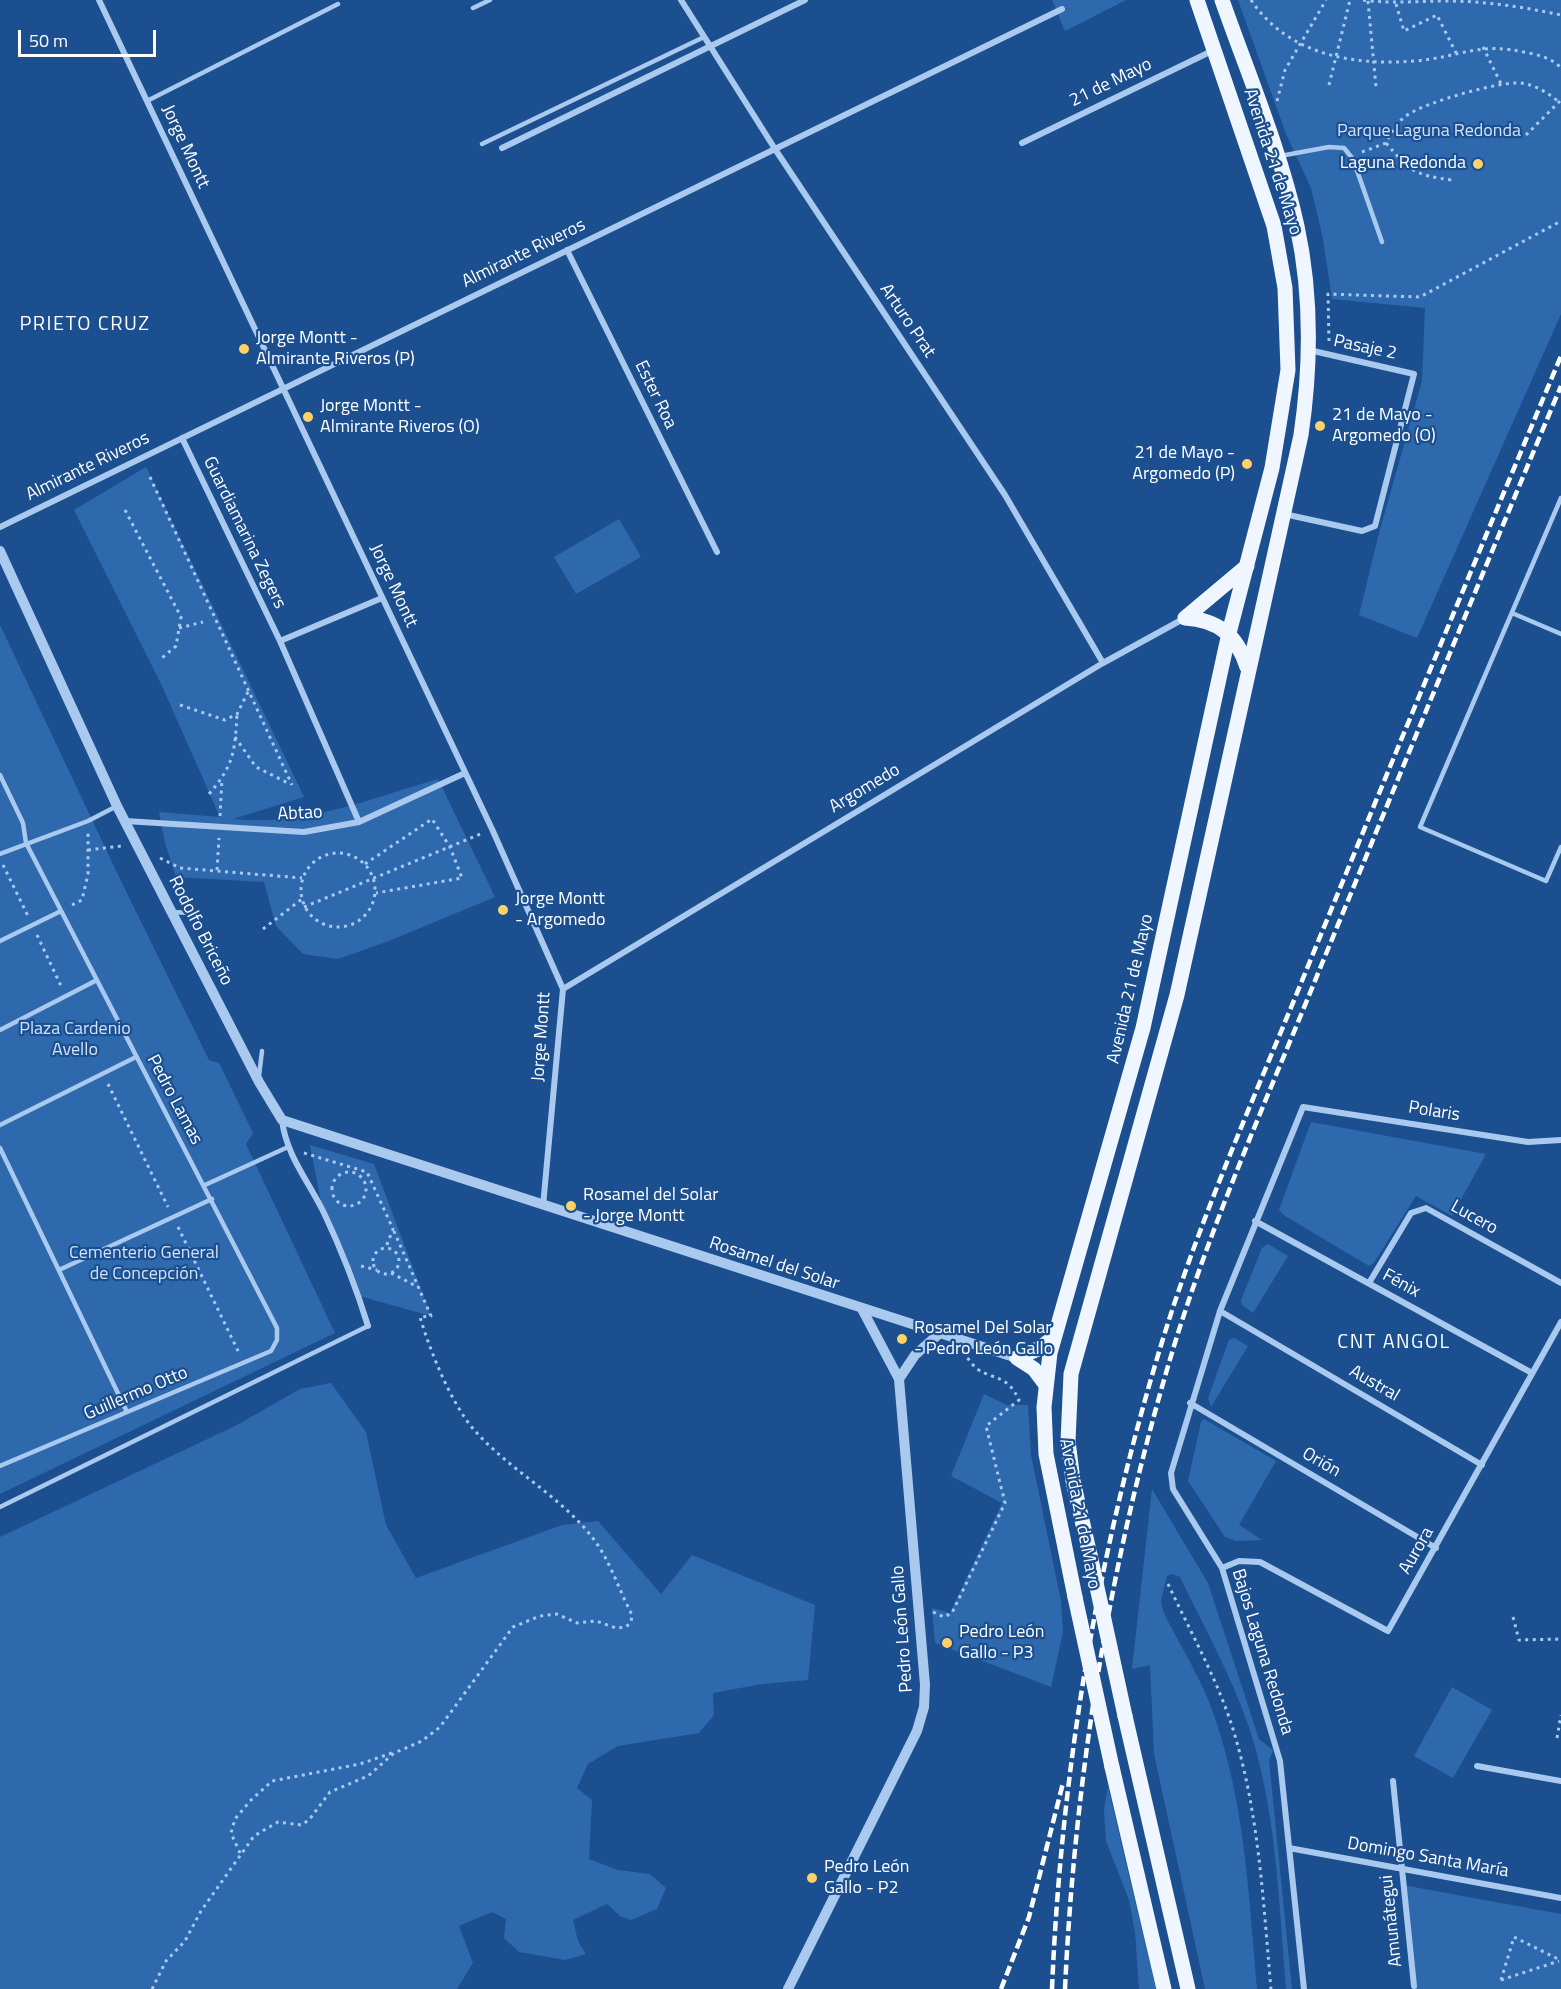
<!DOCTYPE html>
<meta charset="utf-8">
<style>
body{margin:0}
#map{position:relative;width:1561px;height:1989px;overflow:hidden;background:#1b4f8f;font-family:"Titillium Web",sans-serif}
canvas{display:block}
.scale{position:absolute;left:18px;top:30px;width:138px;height:27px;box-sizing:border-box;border:3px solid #fff;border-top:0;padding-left:8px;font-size:18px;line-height:21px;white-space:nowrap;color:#fff;-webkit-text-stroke:4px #1b4f8f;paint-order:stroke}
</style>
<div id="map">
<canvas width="1561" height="1989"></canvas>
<div class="scale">50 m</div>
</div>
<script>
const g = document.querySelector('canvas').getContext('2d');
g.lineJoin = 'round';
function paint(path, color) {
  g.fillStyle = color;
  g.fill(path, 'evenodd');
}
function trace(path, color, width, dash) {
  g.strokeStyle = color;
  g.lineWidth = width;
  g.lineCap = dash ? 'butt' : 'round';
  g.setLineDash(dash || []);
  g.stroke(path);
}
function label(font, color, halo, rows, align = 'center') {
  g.font = font + ' "Titillium Web",sans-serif';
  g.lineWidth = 4.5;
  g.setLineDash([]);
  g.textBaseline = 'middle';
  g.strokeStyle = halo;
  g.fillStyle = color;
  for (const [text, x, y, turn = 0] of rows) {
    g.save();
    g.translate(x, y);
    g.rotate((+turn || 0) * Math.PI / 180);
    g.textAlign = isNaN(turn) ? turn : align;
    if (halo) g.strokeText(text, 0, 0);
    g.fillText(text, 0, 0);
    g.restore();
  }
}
paint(new Path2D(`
 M1052,0H1126L1065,31Z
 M1238,0H1561V314L1417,638L1359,615L1379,533L1422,381L1425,308L1332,299L1323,239L1311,188L1286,134Z
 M146,467L304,797L233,819C303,827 372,798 438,779L495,897L389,941L338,959L303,954L276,926L264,882L176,877L165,843L159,812L220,817L162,686L74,510Z
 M619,519L641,557L576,594L554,557Z
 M0,625L120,879L209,1060L219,1063L253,1133L246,1144L335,1333L0,1494Z
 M1311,1122L1486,1154L1452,1216L1416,1196L1373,1264L1369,1266L1285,1216L1279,1210Z
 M310,1145L374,1164L431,1316L359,1296L323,1212Z
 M1268,1244L1288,1256L1253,1313L1242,1305L1241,1300L1262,1248Z
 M1234,1338L1248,1346L1211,1407L1208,1398L1229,1340Z
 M331,1383L366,1432L386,1525L416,1578L562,1525L598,1521L661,1594L692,1555L815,1605L808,1680L762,1684L713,1693L714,1715L699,1733L618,1746L588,1764L577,1788L592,1800L589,1859L618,1870L650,1874L666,1888L657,1909L631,1920L620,1916L607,1904L573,1920L578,1941L586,1954L565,1960L519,1952L504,1938L506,1919L492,1912L459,1926L473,1963L457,1989H0V1537L237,1425L300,1389Z
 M984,1394L1007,1405H1028L1031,1455L1061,1601L1063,1632L1051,1687L935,1643L932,1608L950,1613L1002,1503L951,1476Z
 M1204,1419L1276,1461L1239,1525L1262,1540L1236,1541L1225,1537L1188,1481L1201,1422Z
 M1152,1489L1208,1583L1259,1739L1273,1750L1269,1760L1292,1989H1286C1279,1906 1277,1821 1253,1740C1236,1683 1205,1630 1180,1577L1171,1574L1167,1576L1161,1600L1163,1611C1180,1646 1203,1681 1215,1718C1245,1805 1249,1898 1257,1989H1205L1154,1754L1150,1665L1132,1669Z
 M1452,1687L1492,1710L1453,1778L1414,1756Z
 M1108,1787L1156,1989H1139L1135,1932L1129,1900L1106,1841L1104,1809Z
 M1403,1885L1561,1914V1989H1414Z`), '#2e69ad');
trace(new Path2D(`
 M1251,0C1288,55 1353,66 1415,61C1461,57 1479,41 1528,53C1540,55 1553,59 1561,68
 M1363,0C1393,4 1417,1 1446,1C1485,1 1523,7 1561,15
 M1368,1L1376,87
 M1396,4L1404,31L1437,15L1456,53
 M1483,47L1502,86
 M1329,85L1350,0
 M1277,101L1285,70L1326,0
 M1526,135L1561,100
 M1386,143C1410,171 1414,175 1452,180
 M1362,152L1386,143C1392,131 1397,121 1409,114C1427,102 1500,81 1521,83C1536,85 1548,93 1559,102
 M1329,341L1328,294L1420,297L1561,221
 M150,477L292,785
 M125,510L181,617L176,646L162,658
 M179,628L203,622
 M180,705L225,720L237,714L248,692
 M235,737L256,767L290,784
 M209,794C234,765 235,751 237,714
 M220,816L222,779
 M88,850L121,846
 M301 890a37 37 0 1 1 74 0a37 37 0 1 1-74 0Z
 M160,858L180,868L302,878
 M365,864L432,819L450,847L462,878L376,893
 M3,865L28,916
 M217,870L219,838
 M72,905L82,900L88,874V832
 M304,907L483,833
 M263,929L302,899
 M37,935L61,986
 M108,1084L168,1207
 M304,1153L367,1172L393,1229L386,1247
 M332 1189a17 17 0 1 1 34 0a17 17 0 1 1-34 0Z
 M178,1227L239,1353
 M373 1261a13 13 0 1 1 26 0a13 13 0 1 1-26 0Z
 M361,1266L377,1270
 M391,1273L418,1287
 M1168,1584C1190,1631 1216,1677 1232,1726C1259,1811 1263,1900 1271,1989
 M933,1612L944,1617L952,1613L1005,1503L986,1426L1019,1400C1007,1375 997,1381 977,1369C973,1366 971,1361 967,1358
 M1513,1617L1519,1640L1561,1639
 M1557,1738L1561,1715
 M240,1853L231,1833L235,1819L250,1801L272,1781L360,1764L392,1753
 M1501,1980L1514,1937L1560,1960
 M1501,1980L1559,1961
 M152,1989L166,1961L185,1941L201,1911L254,1836L278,1822L301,1825L309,1820L330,1792L368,1776L394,1753L422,1741L440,1727L513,1627L540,1616L557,1614L577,1623L596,1621L616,1628L626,1627L631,1622L632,1615C619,1590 609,1558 592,1537C559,1495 511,1471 476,1432C452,1406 430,1351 420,1317L431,1316L393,1229`), '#a9c9ee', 3, [3, 4.5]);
trace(new Path2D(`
 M473,8L490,0
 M147,101L338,4
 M482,144L704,37
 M1280,156L1329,147L1344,148L1353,159L1382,242
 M1561,498L1420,827L1546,881L1561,847
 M1512,613L1561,634
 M0,775L23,823L26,843L277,1328V1340L271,1351L0,1466
 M0,854L88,821L117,806
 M173,912L188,913
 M0,941L61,911
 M0,1030L97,980
 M259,1076L262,1051
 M0,1125L136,1057
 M0,1148L127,1412
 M205,1185L288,1147
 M59,1270L212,1199
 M0,1507L368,1326`), '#a9c9ee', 4.5);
trace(new Path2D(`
 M99,0L492,829L563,989L543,1206
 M681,0L775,149L1005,495L1103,663
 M1022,143L1214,50
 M502,148L805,0
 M567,250L717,552
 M182,438L280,641L359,822
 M1284,514L1362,531L1375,526L1414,374L1309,350
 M0,527L1062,9
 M280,641L382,598
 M125,821L304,832L359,822L465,773
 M563,989L1103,663L1185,618
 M282,1120C286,1155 309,1182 324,1213C341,1249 356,1287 368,1326
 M1255,1221L1532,1373
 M1369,1283L1411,1213L1426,1208L1561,1283
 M1220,1311L1482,1465
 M1190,1403L1436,1548
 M1222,1568L1239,1561L1260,1562L1388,1631L1561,1322
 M1477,1766L1561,1781
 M1393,1781L1414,1986
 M1289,1848L1561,1898
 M1304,1989L1280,1761L1222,1568L1173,1489L1171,1473L1220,1311L1303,1107L1528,1142L1561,1140`), '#a9c9ee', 6);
trace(new Path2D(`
 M0,551L117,806L259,1082L282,1120L1017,1358
 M899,1379L915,1355L940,1333
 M788,1989L917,1731L924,1707L925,1685L899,1379L862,1309`), '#a9c9ee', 10);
trace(new Path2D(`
 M1185,618C1218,620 1237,635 1247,667
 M1185,618L1247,566
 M1017,1358L1040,1348L1053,1338
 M1017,1358L1034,1369L1046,1385
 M1090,1555L1073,1481L1068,1441L1071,1374L1177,995L1301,435C1311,366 1312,295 1297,226C1280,149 1248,74 1222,0
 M1075,1597L1046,1454L1044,1407L1050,1353L1143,1028L1229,633L1272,468L1288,370L1285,288L1274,226L1197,0
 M1125,1716L1188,1989
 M1112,1767L1164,1989`), '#f0f6ff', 15);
trace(new Path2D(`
 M1001,1989L1029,1917L1063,1783
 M1052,1989C1061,1771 1098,1551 1162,1342C1201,1215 1256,1094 1306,971C1390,766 1475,561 1561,356
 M1065,1989C1075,1772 1111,1554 1174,1346C1214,1216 1270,1092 1321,966C1401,772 1480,579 1561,386`), '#fff', 4.5, [10, 4.5]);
trace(new Path2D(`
 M1090,1555L1125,1716
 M1075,1597L1112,1767`), '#f0f6ff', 15);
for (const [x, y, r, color] of [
 [1478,164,6,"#ffd166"],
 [244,349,6,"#ffd166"],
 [308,417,6,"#ffd166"],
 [1320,426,6,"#ffd166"],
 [1247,464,6,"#ffd166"],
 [503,910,6,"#ffd166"],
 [571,1206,6,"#ffd166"],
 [902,1339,6,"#ffd166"],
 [947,1643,6,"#ffd166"],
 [812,1878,6,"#ffd166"]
]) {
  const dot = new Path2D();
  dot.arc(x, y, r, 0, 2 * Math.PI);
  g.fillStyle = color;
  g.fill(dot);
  trace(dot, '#1b4f8f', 2);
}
label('18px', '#fff', '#1b4f8f', [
 ["21 de Mayo",1111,83,-26],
 ["Jorge Montt",185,147,65],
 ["Avenida 21 de Mayo",1272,162,72],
 ["Almirante Riveros",524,254,-26],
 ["Arturo Prat",907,321,56],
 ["Pasaje 2",1365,348,12],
 ["Ester Roa",655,395,64],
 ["Almirante Riveros",88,467,-26],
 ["Guardiamarina Zegers",244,533,64],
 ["Jorge Montt",393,586,65],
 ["Argomedo",865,789,-31],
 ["Abtao",300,814,-3],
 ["Rodolfo Briceño",200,931,63],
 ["Avenida 21 de Mayo",1131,989,-77],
 ["Jorge Montt",542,1037,-86],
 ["Pedro Lamas",174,1100,62],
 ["Polaris",1434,1112,9],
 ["Lucero",1474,1218,29],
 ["Rosamel del Solar",774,1264,18],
 ["Fénix",1401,1284,29],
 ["Austral",1374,1384,30],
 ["Guillermo Otto",136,1394,-23],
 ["Orión",1321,1463,30],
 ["Avenida 21 de Mayo",1079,1514,79],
 ["Aurora",1417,1551,-60],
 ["Pedro León Gallo",903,1629,-94],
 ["Bajos Laguna Redonda",1262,1652,73],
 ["Domingo Santa María",1428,1858,10],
 ["Amunátegui",1392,1921,-96]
]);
label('18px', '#cfe3fa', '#1b4f8f', [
 ["Parque Laguna Redonda",1429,132],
 ["Plaza Cardenio",75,1030],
 ["Avello",75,1051],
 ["Cementerio General",144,1254],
 ["de Concepción",144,1275]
]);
label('18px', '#fff', '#1b4f8f', [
 ["Laguna Redonda",1466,164,"right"],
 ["Jorge Montt -",256,339],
 ["Almirante Riveros (P)",256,360],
 ["Jorge Montt -",320,407],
 ["Almirante Riveros (O)",320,428],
 ["21 de Mayo -",1332,416],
 ["Argomedo (O)",1332,437],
 ["21 de Mayo -",1235,454,"right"],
 ["Argomedo (P)",1235,475,"right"],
 ["Jorge Montt",515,900],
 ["- Argomedo",515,921],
 ["Rosamel del Solar",583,1196],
 ["- Jorge Montt",583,1217],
 ["Rosamel Del Solar",914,1329],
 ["- Pedro León Gallo",914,1350],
 ["Pedro León",959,1633],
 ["Gallo - P3",959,1654],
 ["Pedro León",824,1868],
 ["Gallo - P2",824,1889]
], 'left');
g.letterSpacing = '1.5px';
label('20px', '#fff', '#1b4f8f', [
 ["PRIETO CRUZ",85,325],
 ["CNT ANGOL",1394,1343]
]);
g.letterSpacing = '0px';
</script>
